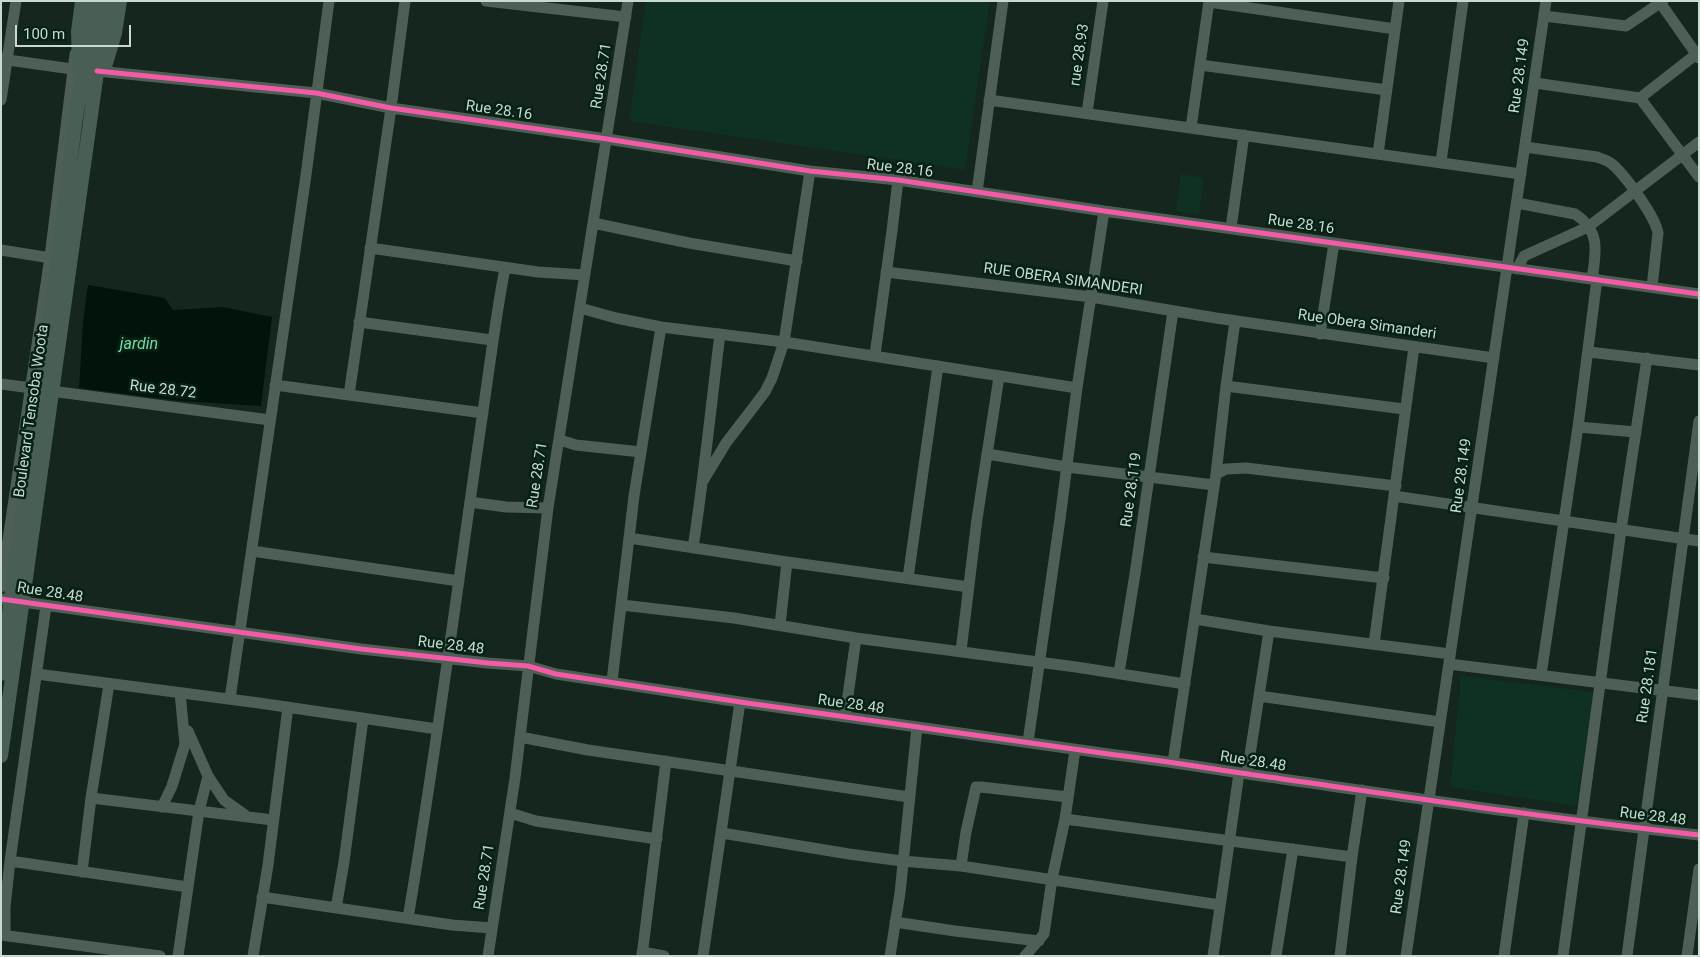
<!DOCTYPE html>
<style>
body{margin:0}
#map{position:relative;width:1700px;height:957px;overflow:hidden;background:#15261e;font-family:Roboto,sans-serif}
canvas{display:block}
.frame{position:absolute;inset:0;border:2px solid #c8d9cf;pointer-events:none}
.scale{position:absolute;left:15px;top:25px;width:116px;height:22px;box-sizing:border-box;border:2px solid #c8d9cf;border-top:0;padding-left:6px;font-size:15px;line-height:18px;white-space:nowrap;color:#c8d9cf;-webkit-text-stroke:4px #052214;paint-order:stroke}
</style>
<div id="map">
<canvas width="1700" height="957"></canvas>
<div class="frame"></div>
<div class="scale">100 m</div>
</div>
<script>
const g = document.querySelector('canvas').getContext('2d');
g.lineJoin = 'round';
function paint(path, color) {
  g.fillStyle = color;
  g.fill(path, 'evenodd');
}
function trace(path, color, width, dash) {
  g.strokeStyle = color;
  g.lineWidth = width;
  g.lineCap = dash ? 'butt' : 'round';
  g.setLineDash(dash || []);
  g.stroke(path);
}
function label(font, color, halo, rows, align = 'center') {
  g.font = font + ' Roboto,sans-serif';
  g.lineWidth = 5;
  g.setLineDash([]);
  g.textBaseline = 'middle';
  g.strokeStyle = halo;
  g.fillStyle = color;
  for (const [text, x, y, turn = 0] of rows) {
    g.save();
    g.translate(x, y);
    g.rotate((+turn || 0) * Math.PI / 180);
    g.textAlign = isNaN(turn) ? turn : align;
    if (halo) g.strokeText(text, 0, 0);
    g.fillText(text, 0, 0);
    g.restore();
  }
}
paint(new Path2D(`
 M646,1H990L965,170L629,121Z
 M1181,174L1204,178L1199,215L1176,211Z
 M1461,676L1594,692L1576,806L1450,787Z`), '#0e3121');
paint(new Path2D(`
 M88,285L165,298L173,310L223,307L272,317L261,406L181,401L79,388L83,322Z`), '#02140a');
trace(new Path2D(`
 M486,1L626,17
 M1659,1L1699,58
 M1209,2L1395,29
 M1544,16L1626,26L1663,1
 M1,59L79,70
 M1200,65L1387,90
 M97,71L316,93L391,108L607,139L810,171L898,180L1104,211L1699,294
 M1535,83L1640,98L1699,177
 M1640,98L1699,52
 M1,100L16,1
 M989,100L1521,174
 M1087,113L1103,1
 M1191,128L1209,1
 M1525,147L1597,157C1602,159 1607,160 1612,164C1625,175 1655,216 1658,233L1652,287
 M1378,154L1399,1
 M1441,162L1463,1
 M977,192L1003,1
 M1517,203L1575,214C1601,231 1596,252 1592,279
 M593,223L689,243L797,261
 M1231,228L1244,135
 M370,248L538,272L585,275
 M1,250L57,259
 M1517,269L1524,256L1588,227L1699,142
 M886,272L1091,297L1216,318L1494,358
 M580,308L616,318L661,327L784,342L1077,388
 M359,322L492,340
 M1320,334L1334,243
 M1589,352L1699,365
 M875,355L892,231L898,180
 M1,384L39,389
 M275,385L483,413
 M1226,386L1404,409
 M51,391L270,420
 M349,395L391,108L405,1
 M1578,427L1636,432
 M560,440L576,445L641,452
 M987,454L1067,467L1214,485
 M1216,474L1226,469L1246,468L1396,486
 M703,481L726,443L765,392L772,378L784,342L810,171
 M1394,496L1699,541
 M470,502L506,507L548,508
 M629,538L787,562L969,587
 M693,548C704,477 711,406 720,334
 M252,551L459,581
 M1203,557L1384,578
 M908,578L938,366
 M1,587L50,257L75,54
 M1,599L361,649L488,663L528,666L556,674L740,702L1116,755C1165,761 1213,769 1262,776C1408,797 1553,819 1699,835
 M622,605L734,618L856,638L1076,667L1185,684
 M46,606L10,861L188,887
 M1195,619L1269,631L1450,654
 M780,625L787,562
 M1374,644L1414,347
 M961,651L977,519L999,377
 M1449,664L1699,695
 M1119,673L1135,574L1173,311
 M37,674L259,703L437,729
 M1541,675L1578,427L1597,279
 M612,681L634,496L661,327
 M1259,696L1440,722
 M230,699L306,175L329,1
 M845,717L856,638
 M188,731L208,776L224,800L245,815
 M520,737L588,750L909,797
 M1028,742L1060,519L1077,388L1104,211
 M1173,762L1216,474L1226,386L1235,321
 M1247,774L1269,631
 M91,798L273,820
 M162,807L172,786L185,744L180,693
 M510,813L536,821L657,839
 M1065,819L1352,857
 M722,833L849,854L902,861L961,866L1220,905
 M961,866L966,832L976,787H981L1068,797
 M82,872L91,798L109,684
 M262,897L452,925L492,928
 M336,908L344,862L363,719
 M408,918C436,754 457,589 481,425C489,372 495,320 505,268
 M895,922L955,931L1039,941
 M1,935L160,956
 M5,935V907L10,861
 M642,952L664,956
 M178,956L199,811L208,776
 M253,956L268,865L288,707
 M488,956L515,778L548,508L628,1
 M642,956L666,761
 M703,956L740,702
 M890,956L900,893L917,727
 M1025,956L1044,934L1052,879L1065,819L1075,750
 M1213,956L1239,773
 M1276,956L1293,849
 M1340,956L1352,857L1362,790
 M1406,956L1546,1
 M1504,956L1524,813
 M1563,956L1621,530L1647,358
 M1627,956L1699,421
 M1687,956L1699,869`), '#4e5f56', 11);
trace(new Path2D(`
 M79,65L78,32L82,1
 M104,70L115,33L120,1
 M1,674L31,446L58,259L75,124L95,1
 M1,756L107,1`), '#495f54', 14);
trace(new Path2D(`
 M97,71L316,93L391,108L607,139L810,171L898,180L1104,211L1699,294
 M1,599L361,649L488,663L528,666L556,674L740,702L1116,755C1165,761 1213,769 1262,776C1408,797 1553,819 1699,835`), '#f35aa7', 5);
label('15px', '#c8d9cf', '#052214', [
 ["rue 28.93",1080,55,-82],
 ["Rue 28.71",602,76,-81],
 ["Rue 28.149",1520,76,-82],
 ["Rue 28.16",499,111,8],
 ["Rue 28.16",900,169,7],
 ["Rue 28.16",1301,225,8],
 ["RUE OBERA SIMANDERI",1063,280,8],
 ["Rue Obera Simanderi",1367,325,8],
 ["Rue 28.72",163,390,7],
 ["Boulevard Tensoba Woota",32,411,-82],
 ["Rue 28.71",538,475,-81],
 ["Rue 28.149",1462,476,-82],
 ["Rue 28.119",1132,490,-82],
 ["Rue 28.48",50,593,9],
 ["Rue 28.48",451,646,7],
 ["Rue 28.181",1648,686,-82],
 ["Rue 28.48",851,705,8],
 ["Rue 28.48",1253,762,9],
 ["Rue 28.48",1653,817,7],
 ["Rue 28.71",485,877,-81],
 ["Rue 28.149",1402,877,-82]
]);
label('italic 16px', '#75d9a5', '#052214', [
 ["jardin",139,345]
]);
</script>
